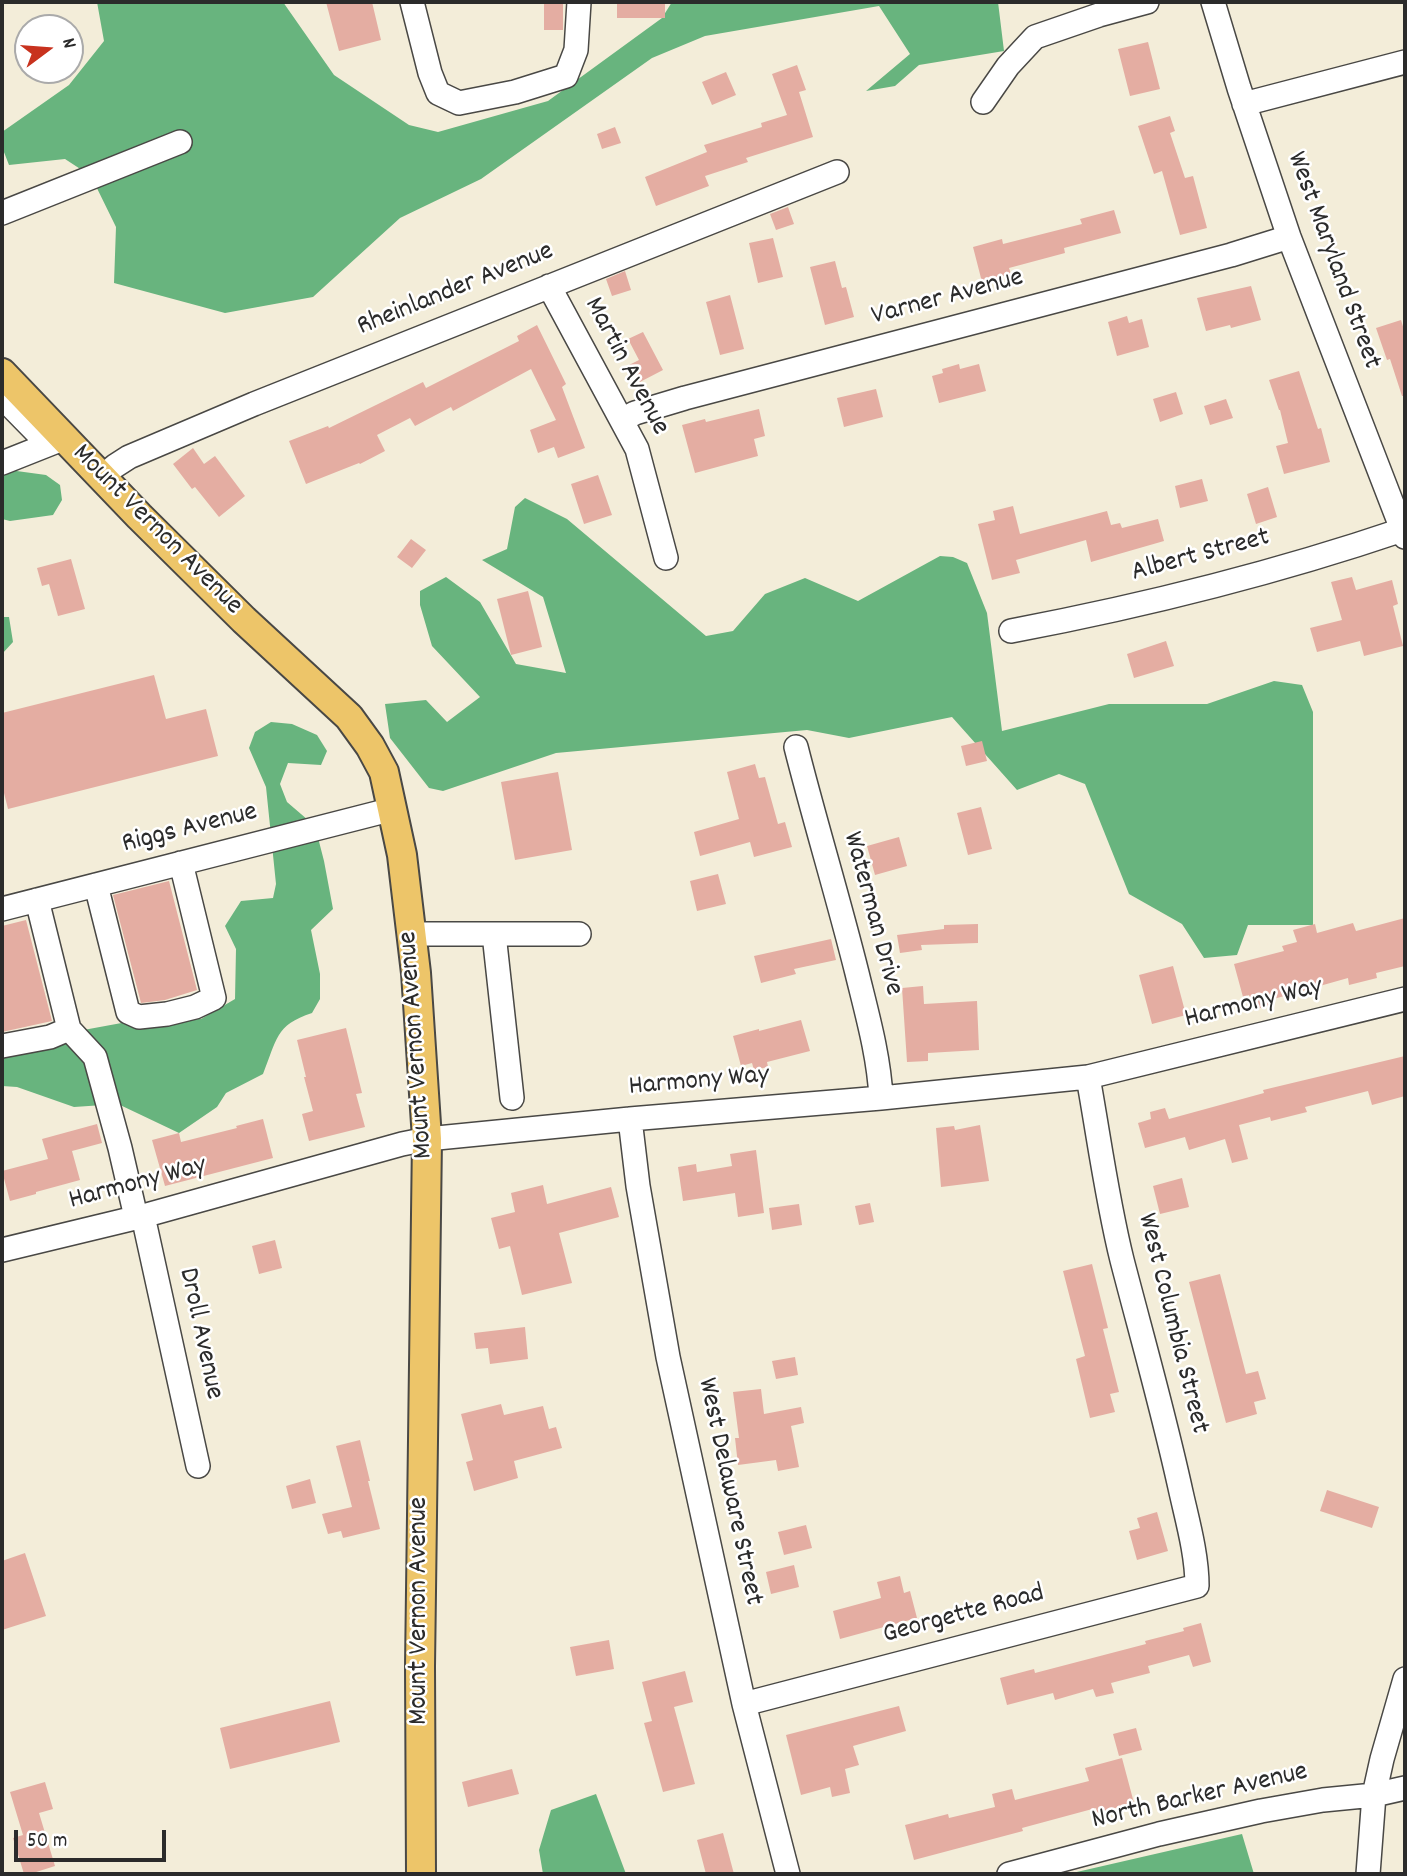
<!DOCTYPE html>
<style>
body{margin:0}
#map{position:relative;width:1407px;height:1876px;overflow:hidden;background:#f3edd9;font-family:Dekko,sans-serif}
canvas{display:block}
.frame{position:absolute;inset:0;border:4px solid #2b2b2b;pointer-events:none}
.north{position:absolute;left:14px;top:14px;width:70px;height:70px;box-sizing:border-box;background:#fff;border:2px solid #aaa;border-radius:50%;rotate:74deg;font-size:19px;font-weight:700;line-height:28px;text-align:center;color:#2b2b2b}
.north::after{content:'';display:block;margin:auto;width:24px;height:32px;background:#c8321e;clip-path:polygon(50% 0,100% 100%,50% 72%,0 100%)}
.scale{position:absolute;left:14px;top:1830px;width:152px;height:32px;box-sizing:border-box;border:4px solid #2b2b2b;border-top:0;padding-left:9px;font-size:21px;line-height:24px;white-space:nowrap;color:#2b2b2b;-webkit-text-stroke:5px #fff;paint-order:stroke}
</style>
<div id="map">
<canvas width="1407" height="1876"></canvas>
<div class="frame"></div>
<div class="north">N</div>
<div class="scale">50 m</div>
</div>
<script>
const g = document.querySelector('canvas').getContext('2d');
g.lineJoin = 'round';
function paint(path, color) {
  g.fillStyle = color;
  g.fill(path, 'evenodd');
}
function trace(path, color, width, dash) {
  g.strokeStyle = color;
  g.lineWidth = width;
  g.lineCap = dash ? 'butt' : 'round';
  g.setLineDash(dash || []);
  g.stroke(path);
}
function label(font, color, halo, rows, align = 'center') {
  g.font = font + ' Dekko,sans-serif';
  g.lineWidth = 5;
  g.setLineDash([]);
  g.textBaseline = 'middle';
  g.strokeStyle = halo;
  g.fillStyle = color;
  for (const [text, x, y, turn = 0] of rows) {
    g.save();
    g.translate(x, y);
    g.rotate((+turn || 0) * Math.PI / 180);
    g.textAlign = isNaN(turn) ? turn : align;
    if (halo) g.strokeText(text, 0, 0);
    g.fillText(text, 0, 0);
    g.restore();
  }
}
paint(new Path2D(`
 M97,2H283L334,75L409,125L438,132L548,101L662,18L672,2H998L1004,51L919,65L895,86L866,91L910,54L879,6L705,36L652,58L481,179L400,218L313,297L225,313L114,283L116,227L91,176L65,159L9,165L2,147V132L69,85L104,41Z
 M2,469L46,475L60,485L62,500L53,515L10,521L2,519Z
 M525,498L567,519L706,636L733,631L765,594L805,578L858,601L940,556L953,557L967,563L987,613L1002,731L1109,704H1207L1274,681L1302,685L1313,712V925H1248L1237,955L1204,958L1182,924L1129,894L1085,784L1059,774L1017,790L952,717L849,738L807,730L556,753L443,791L429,788L390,738L385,704L426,700L447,722L480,697L432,646L420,605V591L446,577L480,602L516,664L566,673L543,597L482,560L507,549L515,507Z
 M2,617H9L13,642L2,654Z
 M271,722L292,724L317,735L327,751L321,765L288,763L280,784L287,802L315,826L324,861L333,909L311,930L320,974V999L312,1013C275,1025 277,1040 263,1074L226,1093L217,1107L179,1133L118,1104L74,1107L17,1087L2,1086V1057L78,1031L127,1022L201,1019L235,999L236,949L225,926L241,901L273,898L276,884L266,787L249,748L255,732Z
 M596,1794L626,1874H543L539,1850L551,1810Z
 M1242,1834L1254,1874H1068Z`), '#68b47e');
paint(new Path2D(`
 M326,2H372L381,40L339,51Z
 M544,2H563V30H544Z
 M617,2H665V18H617Z
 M1148,42L1160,89L1130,96L1118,49Z
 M797,65L806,90L799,92L813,137L746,158L748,162L705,176L709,186L656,206L645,177L707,152L704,145L762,127L761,123L787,115L772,74Z
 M726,72L736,95L712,105L702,82Z
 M1170,116L1175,131L1170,133L1185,178L1193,176L1207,228L1180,235L1162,171L1154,174L1138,126Z
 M615,127L621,143L602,149L597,134Z
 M788,207L794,224L776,230L770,214Z
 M1114,210L1121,233L1064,248L1065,253L1009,268L1011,274L982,282L973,247L1002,239L1003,244L1082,224L1080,219Z
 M773,238L783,277L758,283L749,243Z
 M835,261L842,288L846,287L854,317L825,325L810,267Z
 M625,271L631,290L612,296L606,279Z
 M1251,286L1261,320L1231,328L1230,325L1206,331L1197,298Z
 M730,295L744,349L720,355L706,302Z
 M1127,316L1129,323L1142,319L1149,347L1117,356L1108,322Z
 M1401,320L1405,333V396H1402L1390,359L1387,360L1376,328Z
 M537,325L566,384L562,387L585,448L558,458L554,447L538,453L530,430L556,420L531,369L453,411L451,407L415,426L410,418L377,435L385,451L360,464L359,463L306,484L289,441L328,426L329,428L423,382L426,388L519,341L517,336Z
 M643,332L663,370L638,383L629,365L639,360L628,339Z
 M959,364L960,369L979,364L986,391L939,403L932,376L943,373L942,369Z
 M1299,371L1318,429L1321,428L1330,462L1284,474L1276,446L1288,443L1280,410H1279L1269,380Z
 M876,389L883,417L844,427L837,398Z
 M1176,392L1183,414L1160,422L1153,399Z
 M1226,399L1233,418L1210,425L1204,406Z
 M759,409L765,436L754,439L758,456L695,473L682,425L705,419L706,422Z
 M193,448L204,464L215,456L245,496L219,517L195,487L192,489L173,464Z
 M598,475L612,515L584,524L571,484Z
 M1202,479L1208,501L1180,508L1175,486Z
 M1268,487L1277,517L1256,524L1247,494Z
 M1013,506L1020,534L1107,511L1111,525L1120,523L1122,528L1158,519L1164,541L1091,562L1086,540L1016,560L1020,573L992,580L978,524L995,520L993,511Z
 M411,539L426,550L412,568L397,557Z
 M71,559L85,609L58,616L49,584L42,586L37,568Z
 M1352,577L1356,590L1392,580L1398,604L1393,606L1403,646L1364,656L1360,641L1317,652L1310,628L1342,620L1331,582Z
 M528,591L542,647L511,655L497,599Z
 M1166,641L1174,666L1134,678L1127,654Z
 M154,675L166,719L206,709L218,756L8,809L2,785V713Z
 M982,741L987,761L966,766L961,746Z
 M755,764L759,778L765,777L778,824L785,822L792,847L754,857L750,842L700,856L694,832L739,819L727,772Z
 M558,772L572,850L515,860L501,782Z
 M981,807L992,849L968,855L957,813Z
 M899,837L907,866L875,875L867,846Z
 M718,874L726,904L697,911L690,881Z
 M169,881L197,990L165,1000L141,1003L113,895Z
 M1405,918V966L1376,973L1377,978L1349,985L1348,978L1270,1000L1271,1005L1253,1010L1249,995L1243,997L1234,964L1284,951L1282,946L1297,942L1293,930L1315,924L1317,933L1353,923L1356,931Z
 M26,920L52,1021L2,1032V926Z
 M978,924V943L921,945L922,950L900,953L897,935L944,929V925Z
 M831,939L836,960L794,969L796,974L761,983L754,956Z
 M1173,966L1186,1015L1152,1024L1139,975Z
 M923,986L924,1004L977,1001L979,1050L928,1053V1061L907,1062L902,988Z
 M801,1020L810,1051L767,1062L768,1067L754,1070L752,1063L741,1066L733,1036L759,1029V1031Z
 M346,1028L362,1093L356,1094L365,1127L309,1141L302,1114L313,1111L304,1077H306L297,1040Z
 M1405,1056V1096L1372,1105L1368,1091L1305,1107L1307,1112L1271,1121L1270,1117L1239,1125L1248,1159L1232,1163L1225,1139L1189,1150L1185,1137L1145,1148L1138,1123L1151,1119L1150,1112L1165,1108L1169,1119L1264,1093L1263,1090Z
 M263,1119L273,1158L165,1186L152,1140L179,1133L181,1142L237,1128L236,1126Z
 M97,1124L102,1143L72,1151L80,1180L36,1192V1194L10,1201L2,1171L48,1159L42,1139Z
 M980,1125L989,1181L941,1187L936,1128L954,1126L955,1130Z
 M756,1150L764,1213L738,1217L735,1193L683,1201L678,1167L696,1164L697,1172L732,1166L730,1154Z
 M1182,1178L1189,1207L1160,1214L1153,1186Z
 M543,1185L547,1204L611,1187L619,1217L559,1233L572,1283L522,1295L510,1246L499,1249L491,1218L515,1212L511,1193Z
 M870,1203L874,1222L859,1225L855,1206Z
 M799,1204L802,1225L772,1230L769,1208Z
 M275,1240L282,1268L259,1274L252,1246Z
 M1092,1264L1108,1328L1103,1329L1119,1392L1110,1394L1115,1412L1090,1418L1076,1359L1085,1356L1063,1271Z
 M1220,1274L1246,1374L1258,1371L1266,1399L1254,1402L1257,1414L1226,1423L1189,1282Z
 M525,1327L528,1359L490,1364L488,1348L476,1349L474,1333Z
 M795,1357L798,1375L776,1379L772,1361Z
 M761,1389L764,1414L801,1407L804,1423L791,1426L799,1467L778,1471L776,1460L738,1465L735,1438H739L733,1392Z
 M501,1404L504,1415L543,1406L549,1429L556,1427L562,1448L514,1461L518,1478L474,1491L466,1462L473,1460L461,1414Z
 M360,1440L370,1481H368L380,1529L343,1538L341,1531L328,1534L322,1514L352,1507L336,1446Z
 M310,1479L316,1503L292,1509L286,1486Z
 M1327,1490L1379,1507L1372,1528L1320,1511Z
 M1157,1512L1168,1551L1137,1560L1129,1531L1140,1528L1137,1518Z
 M806,1525L812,1548L784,1555L778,1532Z
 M25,1553L46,1616L2,1630V1561Z
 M794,1565L799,1587L771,1594L766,1572Z
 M900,1576L904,1593L910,1591L917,1618L840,1639L833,1611L881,1598L877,1582Z
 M1201,1623L1211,1662L1193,1667L1189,1655L1148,1666L1150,1673L1111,1683L1114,1693L1096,1697L1093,1689L1055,1700L1053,1693L1007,1705L1000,1678L1034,1669L1035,1673L1146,1644L1145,1641L1184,1631L1183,1628Z
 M609,1640L614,1669L576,1676L570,1647Z
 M685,1671L693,1702L674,1707L695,1784L663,1792L644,1723L652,1721L642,1682Z
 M330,1701L340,1742L230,1769L220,1728Z
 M899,1706L906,1731L853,1746L859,1765L845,1769L850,1793L832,1797L830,1787L801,1795L786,1735Z
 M1136,1728L1142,1750L1119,1756L1113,1734Z
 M1122,1758L1134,1803L1097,1813L1096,1808L1022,1828L1023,1831L914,1860L905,1825L948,1814L949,1818L995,1807L992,1794L1012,1789L1015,1800L1089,1781L1085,1768Z
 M512,1769L519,1794L468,1807L462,1782Z
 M45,1782L53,1809L39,1813L55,1866L30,1874H24L13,1838L23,1835L10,1792Z
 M723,1833L734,1874H706L697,1840Z`), '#e4ada2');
const minor = new Path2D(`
 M412,2L430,73L438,93L459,103L515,92L566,76L576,50L579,2
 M1213,2L1239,88L1289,237L1405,537
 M983,102L1008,66L1035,37L1099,15L1147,2
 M1244,104L1405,62
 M2,213L180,142
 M549,286L637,449L666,558
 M2,397L48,444
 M622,420L635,413L685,398L1231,255L1289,237
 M2,463L65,438
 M102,477L115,466L129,457L254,404L837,172
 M1011,631C1143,606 1275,573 1402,530
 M796,747C815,822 838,897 857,973C867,1014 879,1056 881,1098
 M96,885L128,1012L139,1017L167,1014L195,1007L214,998L181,863
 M2,909L393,809
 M411,934H579
 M494,934L512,1098
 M69,1029L95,1057L120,1148L136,1217
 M2,1046L50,1037L69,1029L37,900
 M630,1119L638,1186L668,1357L744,1704L788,1874
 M143,1216L198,1466
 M2,1250L143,1216L402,1144L427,1139L630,1119L881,1098L1088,1077L1405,999
 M744,1704L1197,1586C1197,1555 1188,1523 1181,1492C1164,1414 1142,1337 1122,1260C1107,1200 1099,1138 1088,1077
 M1009,1874L1159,1834L1261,1811L1323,1800L1374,1795L1405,1788
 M1368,1874L1374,1795L1382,1759L1405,1679`);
const major = new Path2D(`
 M2,373L139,516L244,620L349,717L370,746L384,772L402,855L416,973L427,1139L420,1666L421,1874`);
trace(minor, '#494845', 26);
trace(major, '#494845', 32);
trace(minor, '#fff', 23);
trace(major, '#edc569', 28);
label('28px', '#2b2b2b', '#fff', [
 ["West Maryland Street",1332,261,70],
 ["Rheinlander Avenue",456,291,-22],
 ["Varner Avenue",948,299,-15],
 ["Martin Avenue",625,367,62],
 ["Mount Vernon Avenue",156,531,45],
 ["Albert Street",1201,557,-15],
 ["Riggs Avenue",190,830,-14],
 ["Waterman Drive",871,914,75],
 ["Harmony Way",1254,1005,-14],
 ["Mount Vernon Avenue",418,1045,-94],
 ["Harmony Way",699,1083,-5],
 ["Harmony Way",138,1185,-15],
 ["West Columbia Street",1171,1324,76],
 ["Droll Avenue",199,1334,78],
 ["West Delaware Street",728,1492,78],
 ["Mount Vernon Avenue",421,1611,-90],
 ["Georgette Road",964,1616,-15],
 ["North Barker Avenue",1200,1798,-13]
]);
</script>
